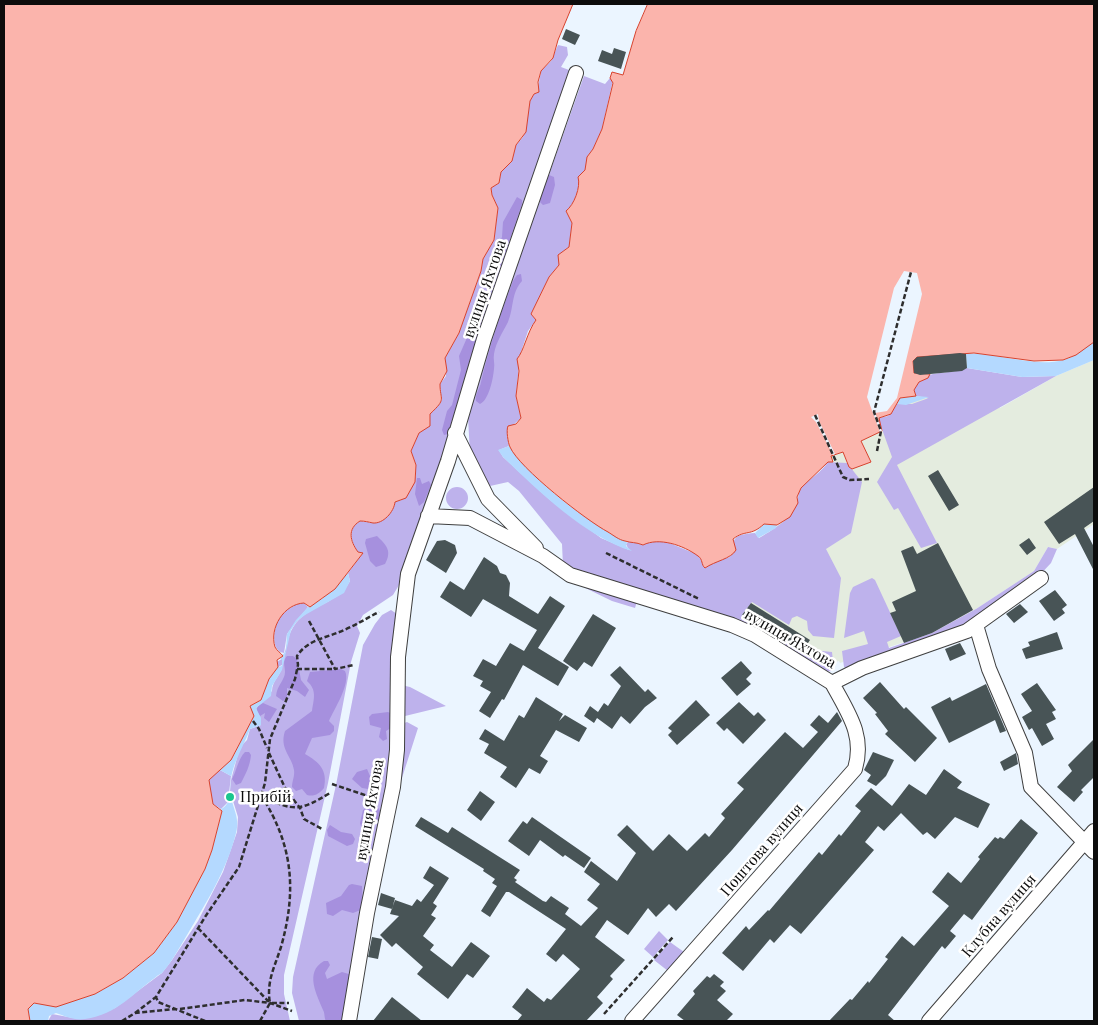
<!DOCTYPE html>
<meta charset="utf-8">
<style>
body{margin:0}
#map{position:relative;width:1098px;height:1025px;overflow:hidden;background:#ebf5ff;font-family:"Playfair Display",serif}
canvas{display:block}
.frame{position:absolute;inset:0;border:5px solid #0c0c0c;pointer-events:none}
</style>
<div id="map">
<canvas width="1098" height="1025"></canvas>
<div class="frame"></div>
</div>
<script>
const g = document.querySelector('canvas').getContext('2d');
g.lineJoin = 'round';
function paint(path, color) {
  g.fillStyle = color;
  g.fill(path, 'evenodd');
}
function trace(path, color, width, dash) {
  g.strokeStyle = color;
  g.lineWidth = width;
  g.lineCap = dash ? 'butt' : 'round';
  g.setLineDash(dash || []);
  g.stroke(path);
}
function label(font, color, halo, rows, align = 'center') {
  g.font = font + ' "Playfair Display",serif';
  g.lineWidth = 5;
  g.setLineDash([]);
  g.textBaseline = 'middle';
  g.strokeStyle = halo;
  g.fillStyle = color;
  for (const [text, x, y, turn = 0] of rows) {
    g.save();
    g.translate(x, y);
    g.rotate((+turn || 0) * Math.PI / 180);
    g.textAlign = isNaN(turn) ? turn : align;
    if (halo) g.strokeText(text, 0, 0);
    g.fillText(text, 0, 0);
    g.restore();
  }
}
paint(new Path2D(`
 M1094,360V524L1057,549L1048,547L1034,571L976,609L932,633L840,663L839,661L824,665L742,615L776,528L827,465L831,456L843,452L847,463L871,462L861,441L915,394L967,368L979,373L1000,408L1056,376Z`), '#e4ecdf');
paint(new Path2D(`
 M558,45L567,47L568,55L561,67L569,70L479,338L432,487L407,554L399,585L393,595L363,615L357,626L360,633L351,662L328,783L284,975V994L290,1021H48L52,1014L79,1019L115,1008L162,973L172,960L198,921L223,872L237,832L238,817L230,791L231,780L238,754L242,745L247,740L250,729L261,725L256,708L272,691C272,680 282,675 282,665L278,667L277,662L283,658C288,645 287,634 296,623C311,604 337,605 350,581L348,573L362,554L357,551C351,540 347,529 360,521C365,521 368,522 372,523C383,524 394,511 395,502L401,500L416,476V465L411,451L419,433L430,424V414C447,398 440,402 440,384L446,376L445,358L459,333L481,271L483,259L494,240L498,208L492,195L491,188L499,183L501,172L512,160L516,145L523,137L530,101L534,94L537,93L541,71L551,61Z
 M584,76L605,84L610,78L613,80L602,129L593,149L589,154L585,170L580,175C579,187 576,204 566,211L572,223L569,247L561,253L559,265L549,277L531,314L536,320L528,331L520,355L516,396L521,418L512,426L507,435L509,446L499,450L503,457L549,499L601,538L629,550L626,544L629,541L643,545L655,540L667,542L696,554L700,558L705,568L717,560L730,557C735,536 732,535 755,533L759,538C771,531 791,519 796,506C799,499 797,493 802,487C810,478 822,472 828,462L847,463L862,482L851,533L826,549L841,578L834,638L813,636L808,630L807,621L797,616L792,618L789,625L752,602L742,615L824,664L833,663L832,671L821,672L780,648L563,566L562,544L519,491L508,482L490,486L482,478L470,454L468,417L490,341Z
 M967,368L1022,377L1056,376L897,465L937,543L921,548L898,508L894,510L877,482L892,457L878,418L888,416L897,404H912L926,399L928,398L916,396L914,390C922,367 949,376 967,368Z
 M446 498a11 11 0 1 1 22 0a11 11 0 1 1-22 0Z
 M1048,547L1057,549L1051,563L1037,578L966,628L847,669L844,667L842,651L868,644L864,631L844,638L850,593L853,587L872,578L875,580L901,636L887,642L889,648L932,633L976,609L1034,571Z
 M569,580L637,601L635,608L612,601Z
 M299,603H304L308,607L287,634L284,653C268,651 274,619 285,612C289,608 294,606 299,603Z
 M391,610L397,614L393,750L346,1021H299L292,993L293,977L336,785L363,645L375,624L382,615Z
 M822,651L832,652L833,661L826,663L816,658Z
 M401,685L410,687L446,706L401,717Z
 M407,722L418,728L401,781L398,780L402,724Z
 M220,770L231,776L228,802L221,809L213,804L208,783L210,776Z
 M659,931L668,940L653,957L644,949Z
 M670,942L684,952L668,971L654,960Z`), '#beb2ec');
paint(new Path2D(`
 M549,175L554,177L555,185L550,203L543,205L538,200L547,176Z
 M517,197L522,200V204L500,269L492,272L490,268L502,237L503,222Z
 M521,274L522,281C511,293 514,308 508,322C503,332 496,342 494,354C493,359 495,364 494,369C493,379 489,400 480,404L476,401C475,393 480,389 481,382C489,348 500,315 513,281L517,275Z
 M475,314L481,316V323L448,434L444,435L442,430L447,411L452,405L461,370L459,356L466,340L469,319Z
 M417,478H420L422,484L429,481L431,485L424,502L419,506L415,494Z
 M377,536C385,544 393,550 385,564L376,567L370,561L365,543L366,539Z
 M287,656H293L297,659L301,680L309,690L305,697L297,691L287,688V698L283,701L276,696C277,685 285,680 285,672C285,665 282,662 287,656Z
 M341,669L345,671C351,684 334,709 329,721L334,726V731L330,735L312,738L305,754C319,762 328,770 324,788C319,794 314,797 307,795L302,789L296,791L292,787C292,781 295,776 294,770C292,756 279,749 285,731L312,711C314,698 317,690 307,681L310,672Z
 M263,703L277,709L269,722L264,718L265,713L260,716L256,711L258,706Z
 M388,712L392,714L391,728L386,731L387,739L383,741L379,737L381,728L370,725L369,717L372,714Z
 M245,752H249L251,755C250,766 246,773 241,783L236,785L232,779C237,770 238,759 245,752Z
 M367,769L373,783L368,789L362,788L352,779L357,772Z
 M372,805L377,806L381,812L380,820L371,818L370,830H362L360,823L363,810Z
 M330,825L341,832L352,834L355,839L353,844L347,846L328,836L327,830Z
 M352,884L362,886L363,909L353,913L342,910L333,916L327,914L326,903L341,896L349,885Z
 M324,961H328L330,965L325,973L327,979L342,972L352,975L345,1021H326C324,1018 325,1013 323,1010C317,995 304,972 324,961Z`), '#a690de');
paint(new Path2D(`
 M1094,342V360L1056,376L1022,377L967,368L966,354C998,352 1032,368 1064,360C1076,357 1083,346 1094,342Z
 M916,396L929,397L906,405L897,404L900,398Z
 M509,446C538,485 583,519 627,542L626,546L632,551C587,538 537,490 503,457L498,450Z
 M764,524L777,525L776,528L758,538L755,533Z
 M348,573L350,581L344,593L305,615L297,621L291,630L282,670L272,686L271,696L256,708L261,718V725L250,729C243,748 230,767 230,789C230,805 241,816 236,833C227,870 206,903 187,935C179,948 172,962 162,973C161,974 157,975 156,977C132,994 118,1014 85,1019C75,1021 65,1016 56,1013L49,1016L48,1021H30L28,1009L31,1004L66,1003L95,994L123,978L154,953L177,922L205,869L212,850L222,811L221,809C233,804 229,787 231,776L220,770L234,755L248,727L250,706L261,700L269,679L278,667L282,666V660L280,658L286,651L287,634L296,620L308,607L322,599Z`), '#b4d9ff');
const water = new Path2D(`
 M4,4H573L558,40L553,58L541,71L538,82L539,92L534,94L530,101L526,132L516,145L512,161L501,172L499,183L491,188L492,195L498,208L494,240L483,259L481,271L459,333L445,358L447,371L440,384C440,401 447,398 430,414V426L419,433L411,451L416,465L415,482L406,498L395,502C394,512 383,524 373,523C368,522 365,521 360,521C347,529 350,541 358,552L363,553L335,589L310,607L304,603C284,604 269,628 275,647C277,651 281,653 283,656L277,660L278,667L269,679L261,700L250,706L254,716L231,760L209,780L213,804L222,811L212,850L205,869L177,922L154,953L123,978L95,994L56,1007L34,1003L28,1009L30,1021H4Z
 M648,4H1094V342L1076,355L1063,360L1034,361L974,353L917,357L913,361L914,373L930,374L928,378L919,382L914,390L916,396L900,398L891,414L879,418L882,431L861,441L871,462L852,469L849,467L843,452L831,456L833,462H828L801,488L797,497L798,503L790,517L777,525L764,524C750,537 746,529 733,539L736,550C731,559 715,561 705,568C701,565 703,559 698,556C683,545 659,537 643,545C636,542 631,543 625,541C619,540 613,535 608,532C587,521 519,468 510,447C508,443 506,430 508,426L516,424L521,418L516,396L519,371L517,359C524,351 527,332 536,320L531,314L549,277L559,265L558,255L569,247L572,223L566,211C574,205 581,187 578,177L585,170L587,157L593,149L602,129L613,83L610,78L612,72L623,75L636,31Z`);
paint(water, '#fbb4ac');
trace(water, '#d7422d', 1);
paint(new Path2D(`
 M904,271L917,273L922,294L897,398L887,411L875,413L882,431L880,432L867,397L894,288Z
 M818,414L819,421L835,454L833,455L816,422L811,417Z`), '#ebf5ff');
paint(new Path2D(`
 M566,29L580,35L575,45L562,39Z
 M614,48L626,52L621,69L598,61L602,50L612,54Z
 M960,353L966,354L967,368L962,371L920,375L914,373L913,361L917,357Z
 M938,470L959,505L949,511L928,476Z
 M1094,487V521L1084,528L1094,547V571L1075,534L1059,544L1044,522Z
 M1029,538L1036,548L1027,555L1019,545Z
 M445,540L455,545L457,553L446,573L426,560L437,541Z
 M938,543L973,610L932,633L904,643L890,613L896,611L892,602L916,591L901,551L913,546L917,554Z
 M484,557L497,566L500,573L506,575L510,583L509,596L538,614L550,596L565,606L538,648L569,667L558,686L523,665L504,700L502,699L490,718L479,711L491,692L480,686L483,681L473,676L483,659L496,666L510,643L524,651L537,630L483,599L471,617L440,597L450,581L464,590Z
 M1055,590L1067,605L1062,609L1065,613L1054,621L1039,601Z
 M751,603L810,640L802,652L742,615Z
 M1020,604L1028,612L1014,623L1006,614Z
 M593,614L616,628L592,667L584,662L577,671L563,661Z
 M1057,632L1063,649L1026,659L1022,649L1030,646L1028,642Z
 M960,643L966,654L950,661L945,649Z
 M741,661L752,673L746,679L751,684L737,696L721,678Z
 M620,666L645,692L648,689L657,698L645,707L630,724L621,716L612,729L597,718L594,723L584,716L590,706L598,712L604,703L608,706L621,686L610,675Z
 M880,682L904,709L906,707L937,738L915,762L885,734L888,731L875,714L877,713L863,698Z
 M1037,683L1056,710L1052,712L1056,719L1046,724L1054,739L1042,746L1032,728L1029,730L1022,717L1032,711L1021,694Z
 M986,684L1006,731L1000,733L995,720L949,743L931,707L950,697L952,701Z
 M536,697L563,714L559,721L565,715L587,728L579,742L556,730L540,756L548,761L540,774L529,768L516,788L500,777L507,767L484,753L489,744L479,739L485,729L504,741L519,715L524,718Z
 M696,700L710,715L677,745L668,735L672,731L668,728Z
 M739,702L754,716L758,712L766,720L743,744L727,728L724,731L716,723Z
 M837,712L842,721L732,850L676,911L669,904L656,917L648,908L628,935L607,920L595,937L625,960L610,976L613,979L597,997L603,1003L586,1021H517L522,1015L512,1007L527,988L544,1002L547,998L551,1000L580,969L563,954L556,962L546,954L566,929L509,892H506L490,917L481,911L497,886L492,883L495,879L483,871L484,869L415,826L421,817L448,833L452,827L520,870L514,878L517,880L515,882L543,901L546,902L551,896L569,908L565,914L581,926L598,908L587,900L600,884L584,872L591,861L617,881L636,853L617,835L627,825L653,851L669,834L687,851L705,833L709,837L725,818L721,814L744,789L737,783L785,732L803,748L818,732L810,725L819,715L828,723Z
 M1094,739V777L1081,790L1083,792L1074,802L1057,787L1072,771L1068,765Z
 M873,752L894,760L886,776L876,786L867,781L871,775L864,770Z
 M1016,753L1018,764L1004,771L1000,762Z
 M944,769L962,782L957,788L990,804L978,828L955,817L935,839L927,832L923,835L901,813L884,831L878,826L865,842L874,850L801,934L790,925L774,943L770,939L743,971L722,953L746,926L749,930L768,910L769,911L819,852L822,855L839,834L841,836L861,811L855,806L871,788L892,806L909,784L926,795Z
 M480,791L495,802L481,821L467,810Z
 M532,817L591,858L584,868L565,855L563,857L540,840L529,856L508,841L523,821L527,824Z
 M1021,819L1038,833L972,920L964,914L950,931L956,936L945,949L942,946L888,1015L895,1021H829L850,999L852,1000L868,981L869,983L888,959L885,957L902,936L914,946L949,906L932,892L948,872L961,883L980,859L978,857L995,837L998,839L1000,837L1004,839Z
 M430,866L449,878L433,903L437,906L431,915L436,918L423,936L434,945L430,950L452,967L471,942L490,956L473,978L467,974L448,999L417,974L423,967L396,943L392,947L380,935L399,916L390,914L395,900L412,906L417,899L421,902L434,885L423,878Z
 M381,893L395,898L392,909L378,905Z
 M372,937L382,939L378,959L368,957Z
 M714,974L724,982L720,986L726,991L717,1000L733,1014L726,1021H685L677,1015L695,994L693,991L707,976L710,978Z
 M392,997L422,1021H373Z`), '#485456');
const minor = new Path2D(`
 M455,433L488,499L536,548
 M428,516L470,518L543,556L570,575L732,625L755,635L832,683
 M976,625L989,669L1025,753L1031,787L1094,852
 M832,683L862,668L967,631L1041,578
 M349,1021L367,913L393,787L397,750L398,657L408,574L448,461L484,339L576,73
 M632,1021L855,769C865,735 848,713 832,683
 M929,1021L1094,831`);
trace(minor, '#3f3f3f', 16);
trace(new Path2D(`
 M815,415L843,477L850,480L869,479
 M877,451L881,431L874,412L911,272
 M606,553L699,599
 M309,621L335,669L354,665
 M297,669H335
 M253,721L259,729L267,748
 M269,753L286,790L300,808L304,819L322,829
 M332,784L377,799
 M261,795C293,845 297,890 281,947C275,966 266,982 270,1003
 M262,796C294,812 300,811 330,793
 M198,928L269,1002
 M180,1009L245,1000L270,1003L292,1011
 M135,1013L156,997
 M604,1014L673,937
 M122,1021L135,1013L175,1009
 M205,1021L158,1002L156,997L205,917L239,867L265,783L270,739L295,679L298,665L297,656C308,639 327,638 344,630C356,625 367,618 379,612
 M260,1021L270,1003H289`), '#2e2e2e', 2.5, [5, 2.5]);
trace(minor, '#fff', 14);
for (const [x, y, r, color] of [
 [230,797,5,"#1ac68e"]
]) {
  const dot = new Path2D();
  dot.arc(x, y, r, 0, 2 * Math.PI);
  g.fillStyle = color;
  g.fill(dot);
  trace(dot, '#fff', 2);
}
label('15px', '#0c0c0c', '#fff', [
 ["вулиця Яхтова",485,289,-71],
 ["вулиця Яхтова",790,639,30],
 ["вулиця Яхтова",370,810,-80],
 ["Поштова вулиця",762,850,-49],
 ["Клубна вулиця",999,916,-49]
]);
label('15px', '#0c0c0c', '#fff', [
 ["Прибій",240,797]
], 'left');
</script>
